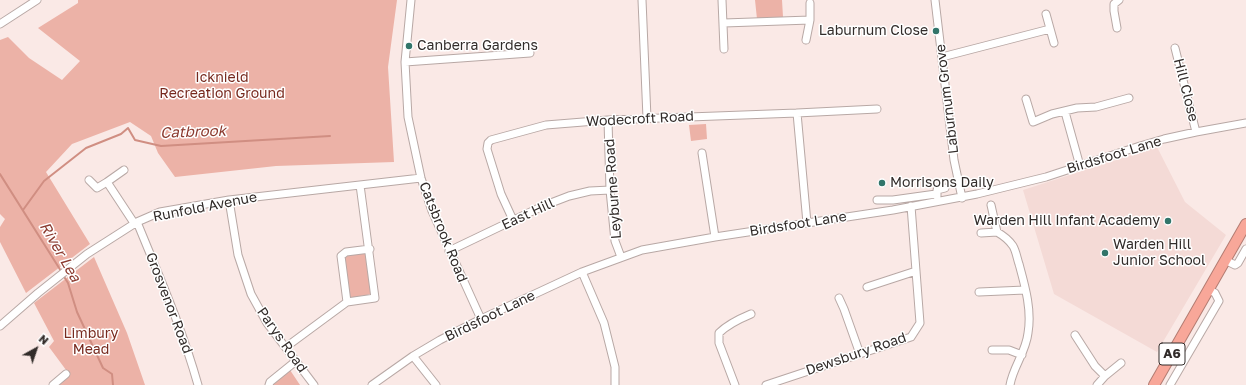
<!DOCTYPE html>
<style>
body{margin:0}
#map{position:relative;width:1246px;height:385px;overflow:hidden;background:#fae9e6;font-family:"Golos Text",sans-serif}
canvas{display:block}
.north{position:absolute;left:16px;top:329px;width:40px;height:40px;-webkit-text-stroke:3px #fff;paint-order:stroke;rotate:40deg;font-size:11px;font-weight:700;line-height:16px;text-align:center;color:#322c2a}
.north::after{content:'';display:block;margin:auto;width:14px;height:18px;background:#322c2a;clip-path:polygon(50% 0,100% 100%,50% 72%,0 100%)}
</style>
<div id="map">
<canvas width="1246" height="385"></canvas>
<div class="north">N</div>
</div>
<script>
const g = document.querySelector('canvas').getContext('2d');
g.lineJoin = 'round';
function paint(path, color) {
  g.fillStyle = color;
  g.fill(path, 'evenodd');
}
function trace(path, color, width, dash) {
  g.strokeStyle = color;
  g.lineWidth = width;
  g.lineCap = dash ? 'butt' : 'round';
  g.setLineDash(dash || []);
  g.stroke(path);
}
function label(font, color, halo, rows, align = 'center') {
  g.font = font + ' "Golos Text",sans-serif';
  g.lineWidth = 3;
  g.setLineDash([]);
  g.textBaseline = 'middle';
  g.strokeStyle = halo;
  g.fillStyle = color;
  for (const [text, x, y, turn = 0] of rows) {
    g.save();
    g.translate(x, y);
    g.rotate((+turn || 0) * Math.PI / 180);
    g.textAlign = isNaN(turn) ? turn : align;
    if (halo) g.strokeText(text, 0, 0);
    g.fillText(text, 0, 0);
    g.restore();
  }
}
paint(new Path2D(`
 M1157,147L1185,202L1226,235L1157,352L1054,294L1023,190Z`), '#f4dad6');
paint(new Path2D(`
 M78,0H397L388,67L394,162L276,166L175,177L158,153L151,136L130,122L72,144L46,172L90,244L26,293L0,242V227L5,219L0,214V40L8,37L29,58L62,80L80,61L38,28L78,3Z
 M755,0H782L783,17L757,19Z
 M706,124L707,139L691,141L689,125Z
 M367,253L372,294L350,298L344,255Z
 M94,257L127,333L145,385H57L69,374L49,347L54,341L34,303Z
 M290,370L300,385H273V383Z`), '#ecb2a7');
trace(new Path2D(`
 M0,174L61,271
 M23,210L44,181L86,148L121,134L128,128L135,140L161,146L330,136
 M63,275L68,283L77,312L103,368L112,374L113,385`), '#d08e82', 2);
const minor = new Path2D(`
 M411,0L405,62L408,117L421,178L432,211L481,319
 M642,0L647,118
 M722,0L724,49
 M935,0L954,160L962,198
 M810,3V20
 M1046,14L1054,43
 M724,23L810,20L806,40
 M0,24L37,0
 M1117,28L1114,11V4L1119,0
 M1175,48L1196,132
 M942,57L1050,29
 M405,62L530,53
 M1026,99L1033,122L1052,114L1077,108L1096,107L1129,98
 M1065,112L1080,166
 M797,113L807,223
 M608,120L610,190L615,241L621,257
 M702,153L715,237
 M124,170L107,182L134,223
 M89,180L97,188L107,182
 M937,196V190L945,188
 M229,200L238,255L251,294L267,323L314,385
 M877,200H893L936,194
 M991,205L997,232C1004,236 1009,240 1013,246C1016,251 1017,258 1019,264C1025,286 1032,310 1028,333C1026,352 1013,367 1010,385
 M513,220L501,194L487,149L488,143L491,140L546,125L608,120L797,113L877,109
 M137,222C159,276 182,328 198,385
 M981,233L997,232
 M449,251L543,206L569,196L590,191L610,190
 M1225,260L1235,265L1238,263L1246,249
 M582,272L604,323L615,367V385
 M867,287L916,271
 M979,292L1025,290
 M839,298L844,309L860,354
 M347,302L341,256L346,252L370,249
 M0,326L38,293L87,254L137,222L160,212L229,200L421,178
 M1075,335L1095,366L1105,376L1097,385
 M286,347L347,302L375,298L360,185
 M992,350H1009L1022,355
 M413,356L436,385
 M1105,376L1121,363
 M53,385L66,374
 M269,385L270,382L296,361
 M372,385L413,356L440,340L481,319L582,272L642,250L715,237L893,210L977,194L1046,177L1140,146L1164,139L1196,132L1246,123
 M735,385L719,343V333C728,324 739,319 751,314
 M766,385L911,337L920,323L911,206
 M1170,385L1219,301L1215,293L1209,290`);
const highway = new Path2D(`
 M1154,385L1246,224`);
trace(minor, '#b8a8a5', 9);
trace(highway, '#b37c72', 12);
trace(minor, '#fff', 7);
trace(highway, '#f8a799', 10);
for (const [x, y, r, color] of [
 [936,31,4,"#31756a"],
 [409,46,4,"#31756a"],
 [882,183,4,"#31756a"],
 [1168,221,4,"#31756a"],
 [1105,253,4,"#31756a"]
]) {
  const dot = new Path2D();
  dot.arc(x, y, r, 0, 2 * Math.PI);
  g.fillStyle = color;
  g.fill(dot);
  trace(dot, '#fff', 1.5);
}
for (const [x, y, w] of [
 [1172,354,26]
]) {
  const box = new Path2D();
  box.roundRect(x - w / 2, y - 11, w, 22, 3);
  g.fillStyle = '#fff';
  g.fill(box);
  trace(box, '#322c2a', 1);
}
label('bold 13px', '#322c2a', null, [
 ["A6",1172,354]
]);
label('14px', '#322c2a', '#fff', [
 ["Laburnum Close",928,31,"right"],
 ["Canberra Gardens",417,46],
 ["Morrisons Daily",890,183],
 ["Warden Hill Infant Academy",1160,221,"right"],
 ["Warden Hill",1113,245],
 ["Junior School",1113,261]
], 'left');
label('14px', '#77291e', '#fff', [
 ["Icknield",222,78],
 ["Recreation Ground",222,94],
 ["Limbury",91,334],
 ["Mead",91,350]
]);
label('14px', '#322c2a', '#fff', [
 ["Hill Close",1186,90,76],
 ["Laburnum Grove",947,99,-97],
 ["Wodecroft Road",640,119,-3],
 ["Birdsfoot Lane",1114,155,-17],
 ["Leyburne Road",613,189,-94],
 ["Runfold Avenue",205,207,-11],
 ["East Hill",528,214,-25],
 ["Birdsfoot Lane",798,224,-9],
 ["Catsbrook Road",443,232,68],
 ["Grosvenor Road",169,303,69],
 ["Birdsfoot Lane",490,316,-26],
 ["Parys Road",282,340,55],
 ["Dewsbury Road",856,354,-19]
]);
label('italic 15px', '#8b3a2f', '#fff', [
 ["Catbrook",193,132,-2],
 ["River Lea",60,252,60]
]);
</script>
